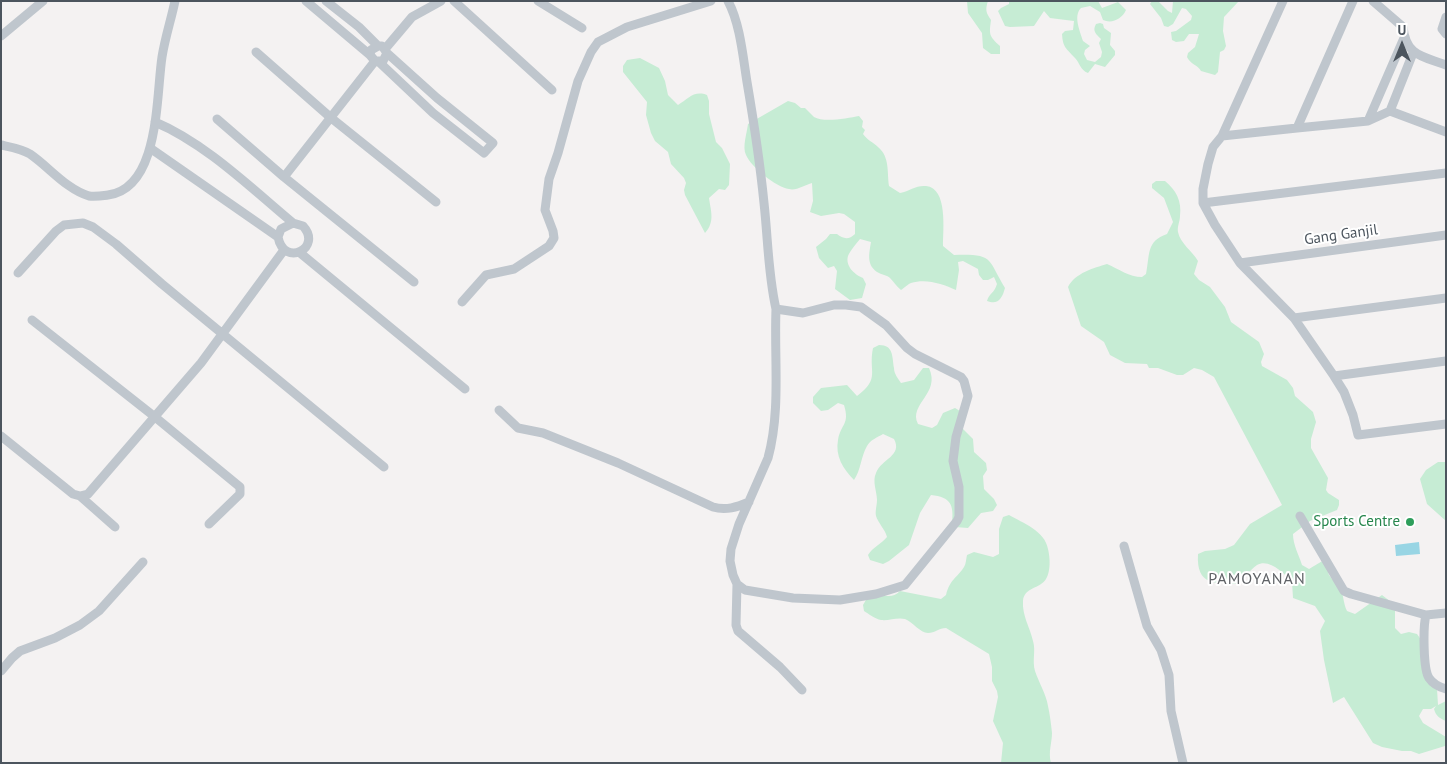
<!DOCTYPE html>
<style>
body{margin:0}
#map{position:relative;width:1447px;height:764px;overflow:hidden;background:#f4f2f2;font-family:"PT Sans",sans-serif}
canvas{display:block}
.frame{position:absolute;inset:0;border:2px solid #4c555e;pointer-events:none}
.north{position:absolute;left:1377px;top:20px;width:50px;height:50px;-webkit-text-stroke:4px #fff;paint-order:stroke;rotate:0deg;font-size:14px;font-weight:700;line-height:20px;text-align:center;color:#4c555e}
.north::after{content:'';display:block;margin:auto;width:18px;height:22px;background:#4c555e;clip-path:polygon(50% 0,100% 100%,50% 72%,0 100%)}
</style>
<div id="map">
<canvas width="1447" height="764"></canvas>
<div class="frame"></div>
<div class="north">U</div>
</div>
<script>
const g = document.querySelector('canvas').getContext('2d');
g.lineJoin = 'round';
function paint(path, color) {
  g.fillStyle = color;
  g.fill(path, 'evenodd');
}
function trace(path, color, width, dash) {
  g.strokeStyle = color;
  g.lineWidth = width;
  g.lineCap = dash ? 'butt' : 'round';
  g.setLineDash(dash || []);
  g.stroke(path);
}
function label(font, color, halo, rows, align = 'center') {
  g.font = font + ' "PT Sans",sans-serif';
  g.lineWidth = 4;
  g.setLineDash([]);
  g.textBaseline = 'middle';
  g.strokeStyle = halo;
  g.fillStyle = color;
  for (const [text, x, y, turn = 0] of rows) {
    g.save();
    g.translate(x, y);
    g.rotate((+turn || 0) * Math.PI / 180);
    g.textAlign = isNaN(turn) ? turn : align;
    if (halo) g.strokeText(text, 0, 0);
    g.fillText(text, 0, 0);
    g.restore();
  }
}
paint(new Path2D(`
 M967,1H988C985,10 986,13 991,20C989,35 989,36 1000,46V54H991L983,48L982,33L968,13Z
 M1009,1H1098L1102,8L1118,2L1126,10C1122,19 1112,24 1103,20L1100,12L1090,6L1081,8C1073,16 1080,31 1083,41L1090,46L1085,50L1084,54L1087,60L1095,62L1101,57L1102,52L1099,43L1101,39C1096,34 1092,31 1096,24L1100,23L1103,24L1104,28L1111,33L1110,45L1115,51V55L1105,67L1095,64L1088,73C1080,70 1080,63 1075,58C1066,48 1063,48 1062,34L1065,31L1073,30L1074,21L1050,18L1044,11L1034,26L1010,27L1005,26L998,11L1001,8L1009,4Z
 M1152,1H1158L1168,11L1172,13L1173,1H1239L1224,17L1223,31L1226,46L1224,50L1220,52L1218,72L1215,75L1201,71C1198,65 1190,64 1187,57L1188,53L1195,47L1199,34H1189L1184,41L1176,42L1172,40L1171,32L1176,31L1191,20L1192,16L1186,9L1182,8L1173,24L1168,27L1164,26L1161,18L1150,4Z
 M640,58L659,68L665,81L668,95L678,105C688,99 694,90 707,95L709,101V114L716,142L722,148L730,164L729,185L725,190L719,189L709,198C711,212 715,222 705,233L685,195L684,190L686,183L684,178L671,164L668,152L655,141L651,133L646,115L647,102L623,72V66L627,60Z
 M788,101L795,103L801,108H805C808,111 811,114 814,117C824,123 848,118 859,116L863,121L862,127L865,130L863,134C867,140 873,142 878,147C890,157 887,172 889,186L900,193C910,191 916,185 926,186C948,188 943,230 943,246L954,255C994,254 987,258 1005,288C1002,299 998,305 987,301C989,293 994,294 997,284L994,277L988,280H983L979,275L978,269L963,261L958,262L959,270L956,290C943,284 926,278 911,283C908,284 904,288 901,290C896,286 894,282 890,278C887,275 883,275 879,273C866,266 869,254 871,242L860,239C856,244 850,251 848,256C845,266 855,275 863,278L866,284L862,298L850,300L835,289L837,271L834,266L828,268L819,258L816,247L826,239L830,234H837C843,239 849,240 855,234V222L844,214L839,213L821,216L810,212L813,201L812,183C805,185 796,191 789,189C776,187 751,167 746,155C742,147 747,133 748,124Z
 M1156,181H1165C1176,190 1182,201 1180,216C1180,221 1177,227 1178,232C1180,243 1192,251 1198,261L1194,274L1199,280L1210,287L1225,307L1231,322L1259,342L1264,354L1261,362L1262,366L1287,380L1293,388L1295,396L1313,412L1316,422L1311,439V448L1328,478L1326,490L1328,493L1339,500V505L1337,510L1310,521L1293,534C1293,545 1299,555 1302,565L1309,569L1324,560C1329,568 1327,569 1329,575C1332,580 1337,583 1340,588C1344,595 1343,603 1347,611L1355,614L1382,595L1395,605V628L1401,634L1409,632L1417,634L1422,641V658L1437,689L1438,705L1446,701V721C1439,718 1436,716 1434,709L1436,706L1431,709H1423L1419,716L1423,723L1446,737L1445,746L1419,754L1411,751H1402L1382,747L1373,743L1344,697L1333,703L1324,660L1320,631L1325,621L1315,606L1293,598L1292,582C1284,573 1269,558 1257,565C1250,570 1244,578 1239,584C1215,583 1196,586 1198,554L1205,551L1225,549L1234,545L1250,524L1282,505L1214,377L1202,370L1194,368L1183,375H1177L1158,368H1149L1147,364L1125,363L1110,355L1104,342L1081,326L1068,287C1075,273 1094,268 1107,264C1119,269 1129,277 1142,277L1146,274C1150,255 1146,241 1167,234L1173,222L1164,198L1152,188V184Z
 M879,345C894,345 892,357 894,368C894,374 898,378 901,383L914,380L923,368H929C941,394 908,404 918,424L932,428L937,425L943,413L955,408L960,411L957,423L973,439L974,452L986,463L987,470L983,476L984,489L994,499L997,505L993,511L981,513L968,528L955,527L952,523C954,505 951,497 931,495L920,513L909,545L889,561L883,564L870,560L868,555C873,547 881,544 887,537C885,529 878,523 876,516C875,511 877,505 877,500C877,492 872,481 876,473C881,459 903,456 894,439L883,434C878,437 870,440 867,446C861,456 861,470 854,480C843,469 835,456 838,440C841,423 850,425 844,405L838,403L828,410L821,411L813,403V397L821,388L847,385L857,396C881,378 868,372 873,348Z
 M1438,462H1446V521L1427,504L1420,479L1426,470Z
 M1009,515C1023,523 1045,531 1048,549C1050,557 1051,571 1046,579C1040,589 1024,587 1023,601C1022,616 1030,627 1033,641C1036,650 1032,661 1035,671C1039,683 1046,694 1048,706C1050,715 1051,724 1052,733C1052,743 1048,752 1051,763H1001L1003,743L993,721L998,697L997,691L992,681V667L989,654L946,628C939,628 935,633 928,633C920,633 913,622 905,619C897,617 889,621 881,620C875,619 869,614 864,611L863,605L870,593C882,593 890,601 900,591L941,599L946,595C950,579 957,578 964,567C966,564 966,559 967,555L974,552L993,557L999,554V529L1003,517Z`), '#c6ecd4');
paint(new Path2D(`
 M1419,542L1420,554L1396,556L1395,545Z`), '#98d5e4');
trace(new Path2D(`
 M306,1L370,55L375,61H383L387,53L382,46H378L371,50L370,55
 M326,1L359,27L378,46
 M454,1L552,90
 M538,1L582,28
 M728,1C740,23 743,57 747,82C754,123 760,163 764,203C768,239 768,274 776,309L803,313L834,305H846L861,307L886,325L907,348L915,354L961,377L964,381L968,396L956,437L953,461L959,487V517L957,521L905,585L876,594L840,600L793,598L745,590L737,584L733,575L730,561L731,549L739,524L768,458C781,410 774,359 776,309
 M1283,1L1222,136L1297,128L1353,1
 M1373,1L1403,27C1406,56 1422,56 1446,65
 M1446,17L1442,29L1446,34
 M1,36L43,1
 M385,49L412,17L441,1
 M256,52L330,117L436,202
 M379,62L433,113L484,153L493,143L437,98L387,53
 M1390,111L1446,132
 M217,119L284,177L414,282
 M1368,121L1390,111L1413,53
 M155,122C205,143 251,188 293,223
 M1297,128L1368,121L1404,38
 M1222,136L1213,147L1208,164L1203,189V203L1215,225L1240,263L1294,318L1334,376L1344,392L1353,415L1358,435L1446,424
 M1,145C10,147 22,149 30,154C49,167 66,189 89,196C95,197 101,196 108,195C160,188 156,96 162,57C165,38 171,20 175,1
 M150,148L278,237C284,268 323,248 303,226L293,223L281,229L278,237
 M284,177L375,61
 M1203,203L1446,173
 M299,252L465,389
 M1240,263L1446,235
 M18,273L56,231L64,225L83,223L93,227L116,244L162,284L384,467
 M462,302L486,275L514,269L549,246L554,238L553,231L545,210L549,179L558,153L578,81L591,52L598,42L627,27L711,1
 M1294,318L1446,298
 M32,320L155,417L240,487V494L209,524
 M1334,376L1446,361
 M499,410L518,428L543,433L618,463L713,507C726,511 737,507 749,502
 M1,436L73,494L80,496L88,494L201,363L284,250
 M80,496L115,527
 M1300,516L1344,591L1351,594L1426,615L1446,613
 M1124,546L1147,626L1161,650L1169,675L1171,711L1183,763
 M737,584L736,625L738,631L780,667L802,690
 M1426,615C1423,626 1423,669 1429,678C1433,684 1439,687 1446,689
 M1,671L12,658L20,651L55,638L80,625L99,611L143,562`), '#bfc6cd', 9);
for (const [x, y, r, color] of [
 [1410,522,5,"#2e9e5b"]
]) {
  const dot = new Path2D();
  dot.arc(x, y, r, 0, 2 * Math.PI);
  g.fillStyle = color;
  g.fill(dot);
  trace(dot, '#fff', 2);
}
label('15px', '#4c555e', '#fff', [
 ["Gang Ganjil",1341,235,-8]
]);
label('15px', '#27864d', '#fff', [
 ["Sports Centre",1400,522]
], 'right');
g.letterSpacing = '1px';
label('16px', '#5f6266', '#fff', [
 ["PAMOYANAN",1257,579]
]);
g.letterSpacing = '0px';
</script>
